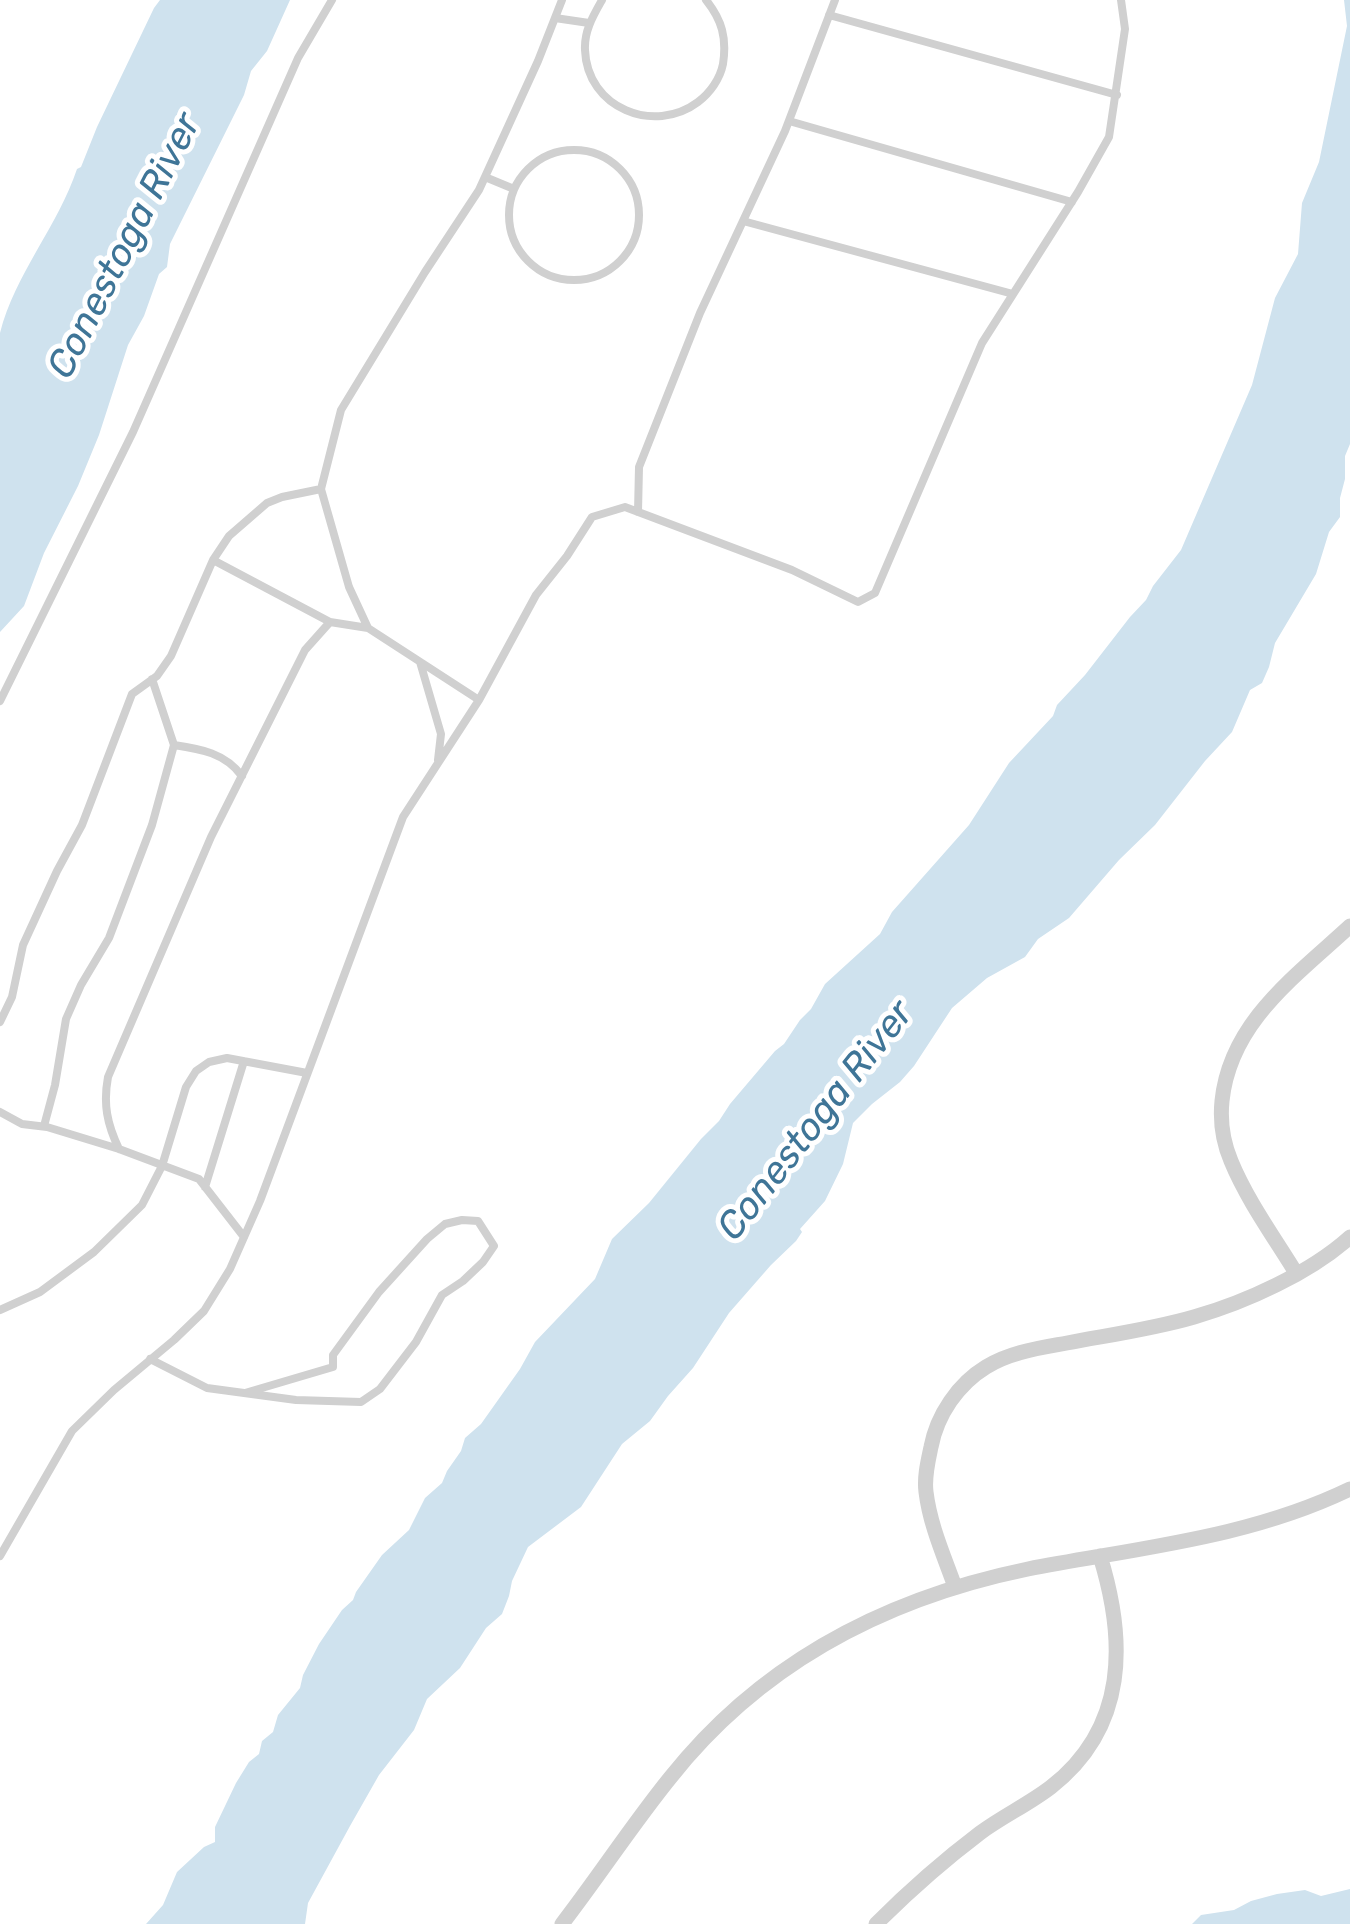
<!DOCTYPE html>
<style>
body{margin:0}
canvas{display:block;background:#fff}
</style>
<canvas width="1350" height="1924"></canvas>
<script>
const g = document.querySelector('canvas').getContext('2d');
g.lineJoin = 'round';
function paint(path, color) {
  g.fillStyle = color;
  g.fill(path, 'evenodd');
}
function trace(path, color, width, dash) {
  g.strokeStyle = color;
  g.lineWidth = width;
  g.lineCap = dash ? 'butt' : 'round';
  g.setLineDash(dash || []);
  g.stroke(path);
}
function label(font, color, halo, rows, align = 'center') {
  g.font = font + ' Rubik,sans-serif';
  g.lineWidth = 10;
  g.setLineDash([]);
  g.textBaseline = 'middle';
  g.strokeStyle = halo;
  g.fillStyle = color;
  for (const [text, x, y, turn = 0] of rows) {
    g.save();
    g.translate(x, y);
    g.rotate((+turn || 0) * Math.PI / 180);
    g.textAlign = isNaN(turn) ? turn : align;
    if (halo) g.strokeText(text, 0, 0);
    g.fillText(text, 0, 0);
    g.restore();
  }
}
paint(new Path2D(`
 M160,0H290L267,51L251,71L244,95L170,244L167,267L159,274L144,316L128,345L99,435L78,486L44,553L24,606L0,632V333C15,274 58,226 77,169L81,167L97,127L154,8Z
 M1344,0H1350V444L1345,456V479L1340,498V517L1329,532L1316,574L1275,643L1269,667L1262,683L1250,690L1232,732L1205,761L1155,825L1119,860L1069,918L1038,939L1025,957L987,978L952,1008L914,1066L900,1082L872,1104L853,1123L843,1164L825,1201L800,1229L802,1232L796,1241L771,1265L729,1313L693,1368L668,1396L650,1421L622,1444L581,1507L528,1547L512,1581L509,1596L502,1614L486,1628L460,1668L427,1699L414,1730L379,1775L350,1826L308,1903L305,1924H146L163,1905L177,1872L204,1847L215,1842V1827L236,1783L249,1762L259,1754L262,1741L273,1732L278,1715L300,1688L303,1675L319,1644L342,1610L353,1600L356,1592L382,1555L409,1530L425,1498L442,1483L447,1471L461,1451L465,1438L481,1424L520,1369L535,1342L595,1279L612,1239L649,1203L701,1139L719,1121L730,1104L775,1051L784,1044L800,1020L811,1009L825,984L880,934L892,912L969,825L1009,763L1053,716L1057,705L1085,675L1130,617L1146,600L1153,586L1181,550L1252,385L1275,298L1298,254L1302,203L1319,162L1347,26Z
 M1350,1889V1924H1192L1201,1915L1234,1910L1251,1901L1277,1894L1305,1890L1321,1896Z`), '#cfe2ee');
trace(new Path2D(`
 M602,0C593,16 584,31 585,50C587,108 654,135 698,102C710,93 720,79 723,64C727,38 722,20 706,0
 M829,15L1117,95
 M555,18L589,23
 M789,121L1072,202
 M509 215a65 65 0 1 1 130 0a65 65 0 1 1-130 0Z
 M485,177L514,189
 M743,221L1013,294
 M638,512L639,467L700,313L785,131L835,0
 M213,560L330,622L368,628L479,700
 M368,628L349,587L321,489L341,410L425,272L479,190L538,61L562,0
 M420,662L441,734L438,760
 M0,701L133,432L298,58L332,0
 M174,745C201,749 225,753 242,776
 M0,1022L12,997L23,945L57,871L82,825L132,694L157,676L171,656L213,560L229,536L267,503L282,497L321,489
 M0,1112L22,1124L47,1127L119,1149L199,1179L244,1237
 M44,1126L55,1085L66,1019L81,985L109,938L152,825L174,745L152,679
 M119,1149C107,1124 103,1104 108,1077L211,837L305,650L330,622
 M205,1187L244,1061
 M0,1310L40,1292L94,1252L142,1205L162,1166L186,1087L196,1071L209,1062L227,1058L307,1073
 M150,1359L207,1388L296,1400L361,1402L380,1389L416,1342L442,1295L463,1281L483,1262L494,1246L478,1221L462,1220L445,1224L427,1239L379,1292L333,1355V1367L245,1393
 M0,1556L72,1431L114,1390L174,1340L204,1311L230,1269L260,1201L403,817L479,700L536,595L567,556L592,517L625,507L792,570L858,602L875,593L982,343L1078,192L1109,137L1125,29L1121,0`), '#d0d0d0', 8);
trace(new Path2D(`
 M1296,1273C1274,1237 1247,1200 1231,1161C1223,1142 1220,1121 1222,1101C1230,1022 1296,976 1350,926
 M955,1587C944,1556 930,1525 926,1492C924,1477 928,1461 931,1447C937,1415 958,1384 986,1367C1010,1352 1040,1348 1067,1343C1109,1335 1153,1329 1194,1317C1246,1302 1310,1273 1350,1237
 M562,1924C599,1876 632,1825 670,1778C761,1663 887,1598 1028,1569C1137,1548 1249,1538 1350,1489
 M876,1924C909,1891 943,1861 980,1833C1003,1816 1029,1804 1051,1787C1128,1727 1126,1640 1100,1556`), '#d0d0d0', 15);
label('italic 38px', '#3f7597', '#fff', [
 ["Conestoga River",125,246,-63],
 ["Conestoga River",816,1121,-52]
]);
</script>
